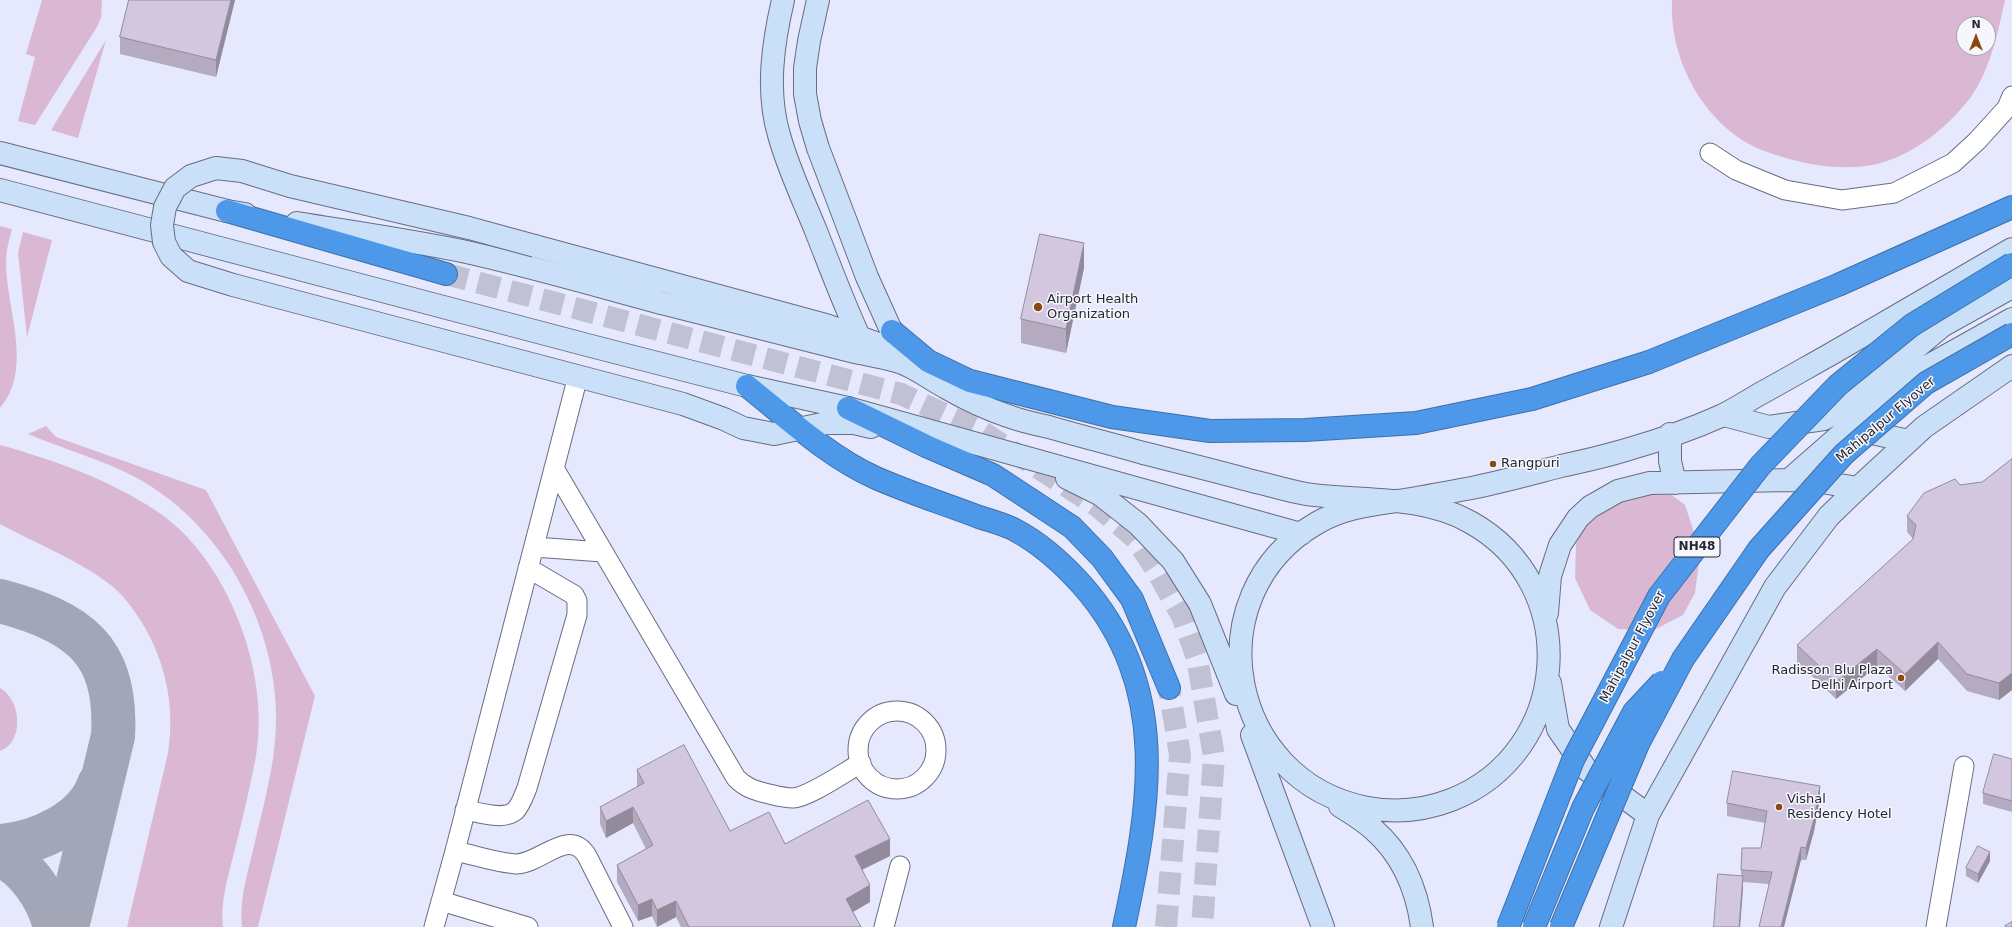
<!DOCTYPE html>
<style>
body{margin:0}
#map{position:relative;width:2012px;height:927px;overflow:hidden;background:#e6e9fd;font-family:"DejaVu Sans",sans-serif}
canvas{display:block}
.north{position:absolute;left:1956px;top:16px;width:40px;height:40px;box-sizing:border-box;background:#f6f7fc;border:1px solid #a3a4ab;border-radius:50%;rotate:0deg;font-size:11px;font-weight:700;line-height:16px;text-align:center;color:#262731}
.north::after{content:'';display:block;margin:auto;width:14px;height:18px;background:#894814;clip-path:polygon(50% 0,100% 100%,50% 72%,0 100%)}
</style>
<div id="map">
<canvas width="2012" height="927"></canvas>
<div class="north">N</div>
</div>
<script>
const g = document.querySelector('canvas').getContext('2d');
g.lineJoin = 'round';
function paint(path, color) {
  g.fillStyle = color;
  g.fill(path, 'evenodd');
}
function trace(path, color, width, dash) {
  g.strokeStyle = color;
  g.lineWidth = width;
  g.lineCap = dash ? 'butt' : 'round';
  g.setLineDash(dash || []);
  g.stroke(path);
}
function label(font, color, halo, rows, align = 'center') {
  g.font = font + ' "DejaVu Sans",sans-serif';
  g.lineWidth = 3;
  g.setLineDash([]);
  g.textBaseline = 'middle';
  g.strokeStyle = halo;
  g.fillStyle = color;
  for (const [text, x, y, turn = 0] of rows) {
    g.save();
    g.translate(x, y);
    g.rotate((+turn || 0) * Math.PI / 180);
    g.textAlign = isNaN(turn) ? turn : align;
    if (halo) g.strokeText(text, 0, 0);
    g.fillText(text, 0, 0);
    g.restore();
  }
}
paint(new Path2D(`
 M42,0H102L101,18L97,27L35,125L18,121L35,57L26,54Z
 M1672,0H2005C1998,32 1990,70 1971,97C1948,127 1914,155 1877,164C1850,170 1819,167 1793,160C1775,155 1758,150 1742,140C1697,111 1669,53 1672,0ZM1964,24H1988V48H1964Z
 M106,40L78,138L51,130Z
 M0,226L12,229C9,240 6,251 6,262C6,308 34,369 0,408Z
 M23,232L52,240L27,337L18,253Z
 M46,426L56,437L206,490L315,696L258,927H242C239,900 247,876 253,850C260,820 268,790 273,759C291,650 232,529 135,477C101,459 63,449 28,434Z
 M0,445C54,460 108,479 155,510C227,556 271,673 256,756C250,788 242,821 234,853C228,877 220,902 223,927H127L168,753C175,706 166,662 141,621C133,609 124,596 112,586C79,560 37,544 0,524Z
 M1623,493H1669L1685,505L1693,529L1699,562L1695,593L1683,615L1652,631L1618,629L1590,610L1575,578L1576,544L1586,521Z
 M0,688C21,699 25,742 0,751Z`), '#dab8d3');
trace(new Path2D(`
 M0,601C78,622 118,649 113,736L67,927
 M0,846C37,843 86,822 99,784
 M0,855C28,867 48,899 55,927`), '#a3a6b6', 44);
trace(new Path2D(`
 M446,274L901,394L981,431L1097,506L1135,538L1155,568L1182,616L1197,658L1214,756L1202,927
 M1166,927L1180,755L1169,688`), '#c0c2d4', 22, [22, 11]);
const street = new Path2D(`
 M1710,153L1736,170L1785,190L1842,200L1894,193L1953,163L1977,141L2007,108L2012,96
 M554,468L736,778C745,787 753,790 765,793C774,795 783,798 793,798C809,797 845,772 861,763
 M534,547L603,552
 M858 750a39 39 0 1 1 78 0a39 39 0 1 1-78 0Z
 M465,810C479,812 503,821 515,811C521,805 524,795 527,788L577,615V601L574,595L528,568
 M455,851C474,855 498,863 516,864C541,864 569,826 587,856L623,927
 M441,901L528,927
 M434,927L455,851L578,376
 M884,927L900,866
 M1936,927L1964,766`);
const secondary = new Path2D(`
 M783,0C773,43 766,91 779,135C788,168 803,199 816,231C831,269 845,307 862,343
 M818,0L809,41L805,68V94L810,121L818,148L867,277L899,348
 M0,153L227,211L245,214
 M0,190L591,346L747,386L848,408L1301,534
 M297,223C352,232 408,240 462,251C530,266 598,286 665,304C729,320 792,336 855,352C869,355 883,357 896,361C914,366 928,378 945,387C964,398 987,409 1008,416C1021,421 1035,424 1049,427C1080,436 1112,444 1143,453C1179,462 1216,471 1252,481C1270,485 1288,491 1306,494C1360,502 1421,494 1470,522C1584,585 1571,753 1451,800C1425,810 1396,813 1368,808C1228,782 1192,595 1317,523C1343,508 1369,505 1397,501C1420,498 1443,493 1466,489C1498,483 1530,474 1561,466C1584,461 1607,456 1629,449C1660,440 1692,429 1721,416C1734,410 1746,402 1758,395C1782,382 1806,368 1831,354C1891,319 1952,284 2012,249
 M535,246L826,325L895,350
 M497,355L683,404L724,419L743,428L774,434L827,423H854L871,427
 M1724,415L1769,427L1824,419L1845,407L1942,326L2012,287
 M1853,429L1909,441
 M1670,434V461L1675,483
 M1067,478L1101,495L1138,524L1173,561L1200,604L1236,694
 M1789,480L1893,389L1919,371L2012,319
 M1547,613L1550,576L1560,545L1578,518L1590,507L1618,491L1650,483L1789,480L1815,481L1858,488
 M1550,683L1558,729L1586,769L1648,815
 M1252,735L1323,927
 M1340,806C1351,813 1363,820 1373,829C1402,854 1417,890 1422,927
 M1611,927L1648,815L1775,587L1829,516L1858,488L1924,427L2012,366`);
const highway = new Path2D(`
 M227,211L446,274
 M892,331L928,361L970,381L1112,417L1210,431L1305,430L1416,423L1532,399L1649,362L1838,285L2012,207
 M747,386C787,418 829,457 876,478C910,493 945,504 979,517C991,521 1004,524 1015,530C1040,543 1063,564 1082,585C1172,687 1150,805 1124,927
 M848,408L926,446L993,475L1072,527L1102,558L1132,599L1169,688`);
trace(street, '#696c82', 21);
trace(secondary, '#696c82', 24);
trace(highway, '#3f70a9', 24);
trace(street, '#fff', 19);
trace(secondary, '#cae0f8', 22);
trace(highway, '#4d98e9', 22);
const secondaryBridge = new Path2D(`
 M497,355L233,285L188,271L171,256L164,242L162,225L165,207L175,188L191,176L216,168L242,171L290,186L469,228L535,246`);
const highwayBridge = new Path2D(`
 M1508,927L1573,760L1659,596L1760,466L1838,385L1912,325L2012,264
 M1534,927L1583,808L1634,712L1662,682
 M1561,927L1638,744L1683,659L1759,549L1844,454L1926,383L2012,334`);
trace(secondaryBridge, '#696c82', 24, []);
trace(highwayBridge, '#3f70a9', 24, []);
trace(secondaryBridge, '#cae0f8', 22);
trace(highwayBridge, '#4d98e9', 22);
paint(new Path2D(`
 M129,0H235L216,77L120,54V37Z
 M1084,268L1066,353L1021,343V319Z
 M2012,459V690L1999,700L1967,691L1938,659L1905,691L1877,666L1836,699L1797,662V645L1913,539L1907,532V516L1960,485L1982,482Z
 M2012,759V812L1983,804V793Z
 M637,770L730,831L785,844L890,856L862,870L870,902L853,912L861,927H681L676,917L657,927L652,916L638,921L617,882V865L646,849L633,823L606,838L600,824V807L637,787Z
 M1820,799L1814,831L1806,860H1801L1769,884L1743,882L1740,927H1714L1741,876L1742,848H1761L1765,823L1727,816V803Z
 M1990,861L1978,883L1966,876V868Z`), '#b5abc0');
paint(new Path2D(`
 M231,0H235L216,77V60Z
 M1084,243V268L1066,353V329Z
 M1938,642V659L1905,691V674Z
 M1877,649V666L1836,699V682Z
 M2012,673V690L1999,700V683Z
 M1820,786V799L1814,831L1806,860V848Z
 M633,807V823L606,838V821Z
 M890,839V856L855,873V856Z
 M1801,847V860L1784,927H1781Z
 M1990,852V861L1978,883V874Z
 M1743,876V889L1740,927H1739Z
 M870,885V902L846,916V899Z
 M652,899V916L638,921V905Z
 M676,901V917L657,927V910Z`), '#938b9c');
const building = new Path2D(`
 M129,0H231L216,60L120,37Z
 M1040,234L1084,243L1066,329L1021,319Z
 M2012,459V673L1999,683L1967,674L1938,642L1905,674L1877,649L1836,682L1797,645L1913,539L1916,525L1907,516L1924,493L1955,479L1960,485L1982,482Z
 M684,745L730,831L769,812L785,844L868,800L890,839L855,856L870,885L846,899L861,927H689L676,901L657,910L652,899L638,905L617,865L653,845L633,807L606,821L600,807L644,783L637,770Z
 M1994,754L2012,759V801L1983,793Z
 M1733,771L1820,786L1814,819L1806,848L1801,847L1781,927H1759L1772,872L1741,870L1742,848H1761L1767,811L1727,803Z
 M1978,846L1990,852L1978,874L1966,868Z
 M1718,874L1743,876L1739,927H1714Z
 M2012,922V927H2006L2005,926Z`);
paint(building, '#d2c7df');
trace(building, '#938b9c', 1);
for (const [x, y, r, color] of [
 [1038,307,5,"#894814"],
 [1493,464,4,"#894814"],
 [1901,678,4,"#894814"],
 [1779,807,4,"#894814"]
]) {
  const dot = new Path2D();
  dot.arc(x, y, r, 0, 2 * Math.PI);
  g.fillStyle = color;
  g.fill(dot);
  trace(dot, '#f6f7fc', 1.5);
}
for (const [x, y, w] of [
 [1697,547,46]
]) {
  const box = new Path2D();
  box.roundRect(x - w / 2, y - 10, w, 20, 3);
  g.fillStyle = '#f6f7fc';
  g.fill(box);
  trace(box, '#262731', 1);
}
label('bold 12px', '#262731', null, [
 ["NH48",1697,547]
]);
label('13px', '#262731', '#f6f7fc', [
 ["Airport Health",1047,300],
 ["Organization",1047,315],
 ["Rangpuri",1501,464],
 ["Radisson Blu Plaza",1893,671,"right"],
 ["Delhi Airport",1893,686,"right"],
 ["Vishal",1787,800],
 ["Residency Hotel",1787,815]
], 'left');
label('13px', '#262731', '#f6f7fc', [
 ["Mahipalpur Flyover",1886,420,-40],
 ["Mahipalpur Flyover",1633,647,-62]
]);
</script>
